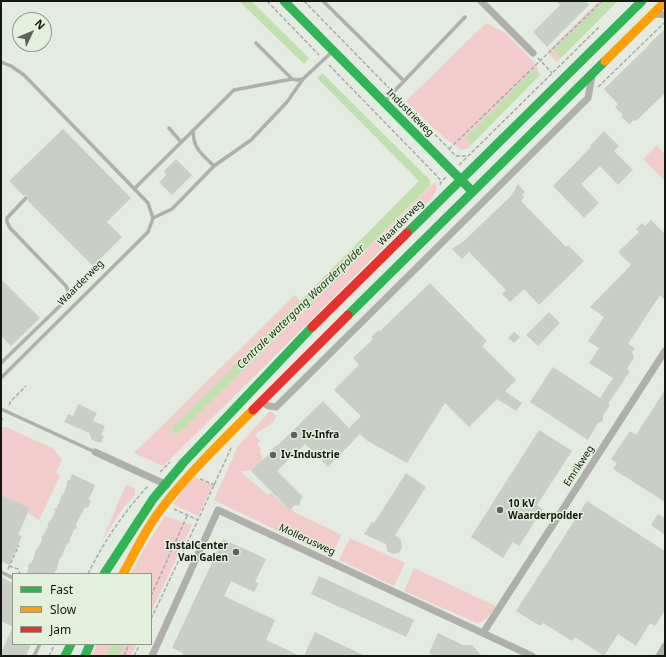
<!DOCTYPE html>
<style>
body{margin:0}
#map{position:relative;width:666px;height:657px;overflow:hidden;background:#e4ebe0;font-family:"Noto Sans",sans-serif}
canvas{display:block}
.frame{position:absolute;inset:0;border:2px solid #141811;pointer-events:none}
.legend{position:absolute;left:12px;top:573px;width:140px;height:72px;box-sizing:border-box;background:#e3f0db;border:1px solid #909a8a;margin:0;padding:5px 7px;list-style:none;font-size:12px;color:#141811}
.legend li{display:flex;align-items:center;gap:8px;height:20px}
.legend b{width:20px;border:1px solid #909a8a}
.north{position:absolute;left:12px;top:12px;width:40px;height:40px;box-sizing:border-box;background:#e3f0db;border:1px solid #909a8a;border-radius:50%;rotate:46deg;font-size:11px;font-weight:700;line-height:16px;text-align:center;color:#141811}
.north::after{content:'';display:block;margin:auto;width:14px;height:18px;background:#5d6259;clip-path:polygon(50% 0,100% 100%,50% 72%,0 100%)}
</style>
<div id="map">
<canvas width="666" height="657"></canvas>
<div class="frame"></div>
<ul class="legend">
<li><b style="height:5px;background:#30b455"></b>Fast</li>
<li><b style="height:5px;background:#ff9f0a"></b>Slow</li>
<li><b style="height:5px;background:#e5322d"></b>Jam</li>
</ul>
<div class="north">N</div>
</div>
<script>
const g = document.querySelector('canvas').getContext('2d');
g.lineJoin = 'round';
function paint(path, color) {
  g.fillStyle = color;
  g.fill(path, 'evenodd');
}
function trace(path, color, width, dash) {
  g.strokeStyle = color;
  g.lineWidth = width;
  g.lineCap = dash ? 'butt' : 'round';
  g.setLineDash(dash || []);
  g.stroke(path);
}
function label(font, color, halo, rows, align = 'center') {
  g.font = font + ' "Noto Sans",sans-serif';
  g.lineWidth = 3;
  g.setLineDash([]);
  g.textBaseline = 'middle';
  g.strokeStyle = halo;
  g.fillStyle = color;
  for (const [text, x, y, turn = 0] of rows) {
    g.save();
    g.translate(x, y);
    g.rotate((+turn || 0) * Math.PI / 180);
    g.textAlign = isNaN(turn) ? turn : align;
    if (halo) g.strokeText(text, 0, 0);
    g.fillText(text, 0, 0);
    g.restore();
  }
}
paint(new Path2D(`
 M599,1H603L554,50L561,58L557,62L547,52Z
 M486,23L504,32L535,63L540,75L534,69L465,138L471,145L468,148L462,150C440,137 424,118 406,101Z
 M657,145L665,154V181L643,159Z
 M435,182C438,189 436,192 432,198L265,366L163,466L134,453L295,295L300,301L179,433Z
 M270,411L276,415C275,426 261,428 255,435L260,441L257,445L261,449L260,453L263,456L262,458L263,460L255,470L240,471L268,495L271,493L290,510L291,509L296,513L340,534L341,536L334,551L330,556L214,500L238,446Z
 M6,427L54,449L62,460L56,473L60,476L39,520L35,518V517L28,513L30,508L1,495V428Z
 M194,477L213,485L198,516L173,504Z
 M126,484L135,489V495L123,508L102,541Z
 M165,516L192,525L151,612V574H131L141,554Z
 M350,538L405,563L394,586L339,560Z
 M414,568L496,606C490,614 487,621 477,623L404,591Z
 M97,644H112L106,656H91Z
 M124,644H137L131,656H118Z`), '#f2cbcb');
paint(new Path2D(`
 M239,1H251L309,58L304,64Z
 M603,1H618L561,58L553,50Z
 M534,69L540,75L471,145L465,138Z
 M322,73L430,180V186L179,433H172L173,426L300,301L419,181L317,78Z
 M112,644H124L118,656H106Z`), '#c2e0ae');
paint(new Path2D(`
 M556,1H585L589,5L547,47L533,32L560,5Z
 M665,29V93L636,121L634,120L629,124L621,116L623,115L615,107L618,104L604,89L646,48L652,41Z
 M63,129L131,198L107,222L122,237L93,266L28,201V196L26,195L24,196L9,181Z
 M604,131L619,146L614,151L633,170L618,185L600,166L581,184L599,203L584,218L553,186L591,147L590,146Z
 M176,159L192,175L172,195L159,182L166,175L164,171Z
 M518,184L525,192L522,195L524,197L521,201L566,247L568,245L584,261L539,305L524,289L510,302L502,294L506,290L469,252L462,259L452,249L464,241L511,196Z
 M651,220L665,234V300L660,295L628,344L635,348L632,352L634,358L627,369L630,371L608,404L610,405L603,416V421L598,423L588,440L530,402L553,367L600,398L613,378L589,363L599,348L588,341L604,317L590,307L631,265L618,252L639,232L636,229L642,223L645,226Z
 M1,279L40,318L11,346L1,336Z
 M430,283L487,341L482,346L516,380L505,391L522,403L516,411L497,399L469,427L445,403L407,463L366,440L360,434L328,467L305,444L277,471L303,497L301,499L299,506L295,505L290,510L251,471L267,456L273,448L278,445L323,401L349,428L361,416L334,390L359,365L353,358L373,339L371,337L378,330L380,331Z
 M549,312L560,323L538,346L526,335Z
 M514,332L520,337L514,343L508,338Z
 M665,390V502L613,469L617,463L611,459L630,431L636,435Z
 M78,404L97,413L93,421L105,426L101,435L104,436L101,443L92,440L89,433L64,422L68,414L73,416Z
 M539,430L572,451L537,505L543,509L519,546L513,542L503,558L471,537Z
 M406,473L426,487L395,535L401,540L402,547L399,553L393,554L387,551L386,544L364,534L372,522L374,523Z
 M72,474L95,485L92,493L88,499L91,501L88,508L85,507L82,514L80,516L76,525L77,528L74,530L70,539V542L67,544L63,553V555L60,558L57,567V569L53,574H26L29,568L28,565L32,562L35,554V551L38,548L42,540L41,537L44,534L48,526V523L51,520L55,512L54,509L57,508L61,498V496L64,493L67,485V481L70,480Z
 M1,495L30,508L18,535L22,536L9,565L1,561Z
 M587,501L665,551V610L655,626L650,623L636,646L618,634L604,656L575,637L572,641L543,623L540,626L516,611Z
 M658,514L665,518V535L651,525Z
 M223,539L266,559L255,582L259,583L254,592L231,581L224,596L275,620L266,640L300,656H182L183,653L172,648Z
 M319,576L414,620L406,637L311,594Z
 M1,577L13,583V644H31L26,656H1V652L13,627L1,621Z
 M315,632L335,642L366,656H304Z
 M438,633L463,645H472L482,656H436L429,653Z`), '#c9cec6');
trace(new Path2D(`
 M267,1L319,55
 M304,1L389,88
 M538,58L552,73
 M329,65L437,176L441,181
 M598,87L664,23
 M397,96L456,156H467
 M449,149L602,1
 M459,165L600,26
 M440,185L441,182L446,177
 M9,405L11,401L26,386
 M1,422L3,418
 M160,472L170,462
 M200,479L215,485
 M174,509L198,520L232,446
 M9,566L18,569L20,574
 M8,569L19,545
 M88,574C104,541 124,512 148,486
 M151,596L187,516
 M151,619L198,520
 M49,656L55,644
 M124,656L129,644
 M134,656L140,644`), '#aaaba8', 1.5, [4, 2]);
trace(new Path2D(`
 M323,1L404,81
 M256,43L292,79L297,80L303,79
 M1,62L11,66L24,75L148,203L153,218L148,232L1,378
 M384,102L465,17
 M169,128L181,142
 M193,130C193,149 202,154 214,166
 M134,189L234,90L292,79
 M153,218L172,209L214,166L251,140L287,102L303,79L333,51
 M1,363L67,299L69,293L66,286L10,228L7,222V218L26,198
 M1,409L95,452
 M1,572L13,578
 M34,656L40,644`), '#afafac', 3.5);
trace(new Path2D(`
 M481,1L533,53
 M652,15L658,14L665,15
 M261,402L269,406L276,407L588,98L592,76
 M95,452L167,485
 M483,633L665,351
 M152,656L218,510L532,656
 M659,656L665,646`), '#afafac', 7);
trace(new Path2D(`
 M284,1L472,191
 M407,233L642,1
 M348,315L605,61
 M104,574L153,499L184,462L312,327
 M65,656L71,644
 M85,656L90,644`), '#30b455', 9);
trace(new Path2D(`
 M605,61L665,2
 M123,574C136,550 148,525 165,504C192,470 223,440 253,410`), '#ff9f0a', 9);
trace(new Path2D(`
 M312,327L407,233
 M253,410L348,315`), '#e5322d', 9);
for (const [x, y, r, color] of [
 [294,435,4,"#5d6259"],
 [273,455,4,"#5d6259"],
 [500,510,4,"#5d6259"],
 [236,552,4,"#5d6259"]
]) {
  const dot = new Path2D();
  dot.arc(x, y, r, 0, 2 * Math.PI);
  g.fillStyle = color;
  g.fill(dot);
  trace(dot, '#e3f0db', 1.5);
}
label('10px', '#141811', '#e3f0db', [
 ["Industrieweg",410,113,45],
 ["Waarderweg",401,223,-45],
 ["Waarderweg",81,283,-45],
 ["Emrikweg",579,466,-57],
 ["Mollerusweg",307,540,25]
]);
label('bold 10px', '#141811', '#e3f0db', [
 ["Iv-Infra",302,435],
 ["Iv-Industrie",281,455],
 ["10 kV",508,504],
 ["Waarderpolder",508,516],
 ["InstalCenter",228,546,"right"],
 ["Van Galen",228,558,"right"]
], 'left');
label('italic 11px', '#233c0e', '#e3f0db', [
 ["Centrale watergang Waarderpolder",301,307,-44]
]);
</script>
